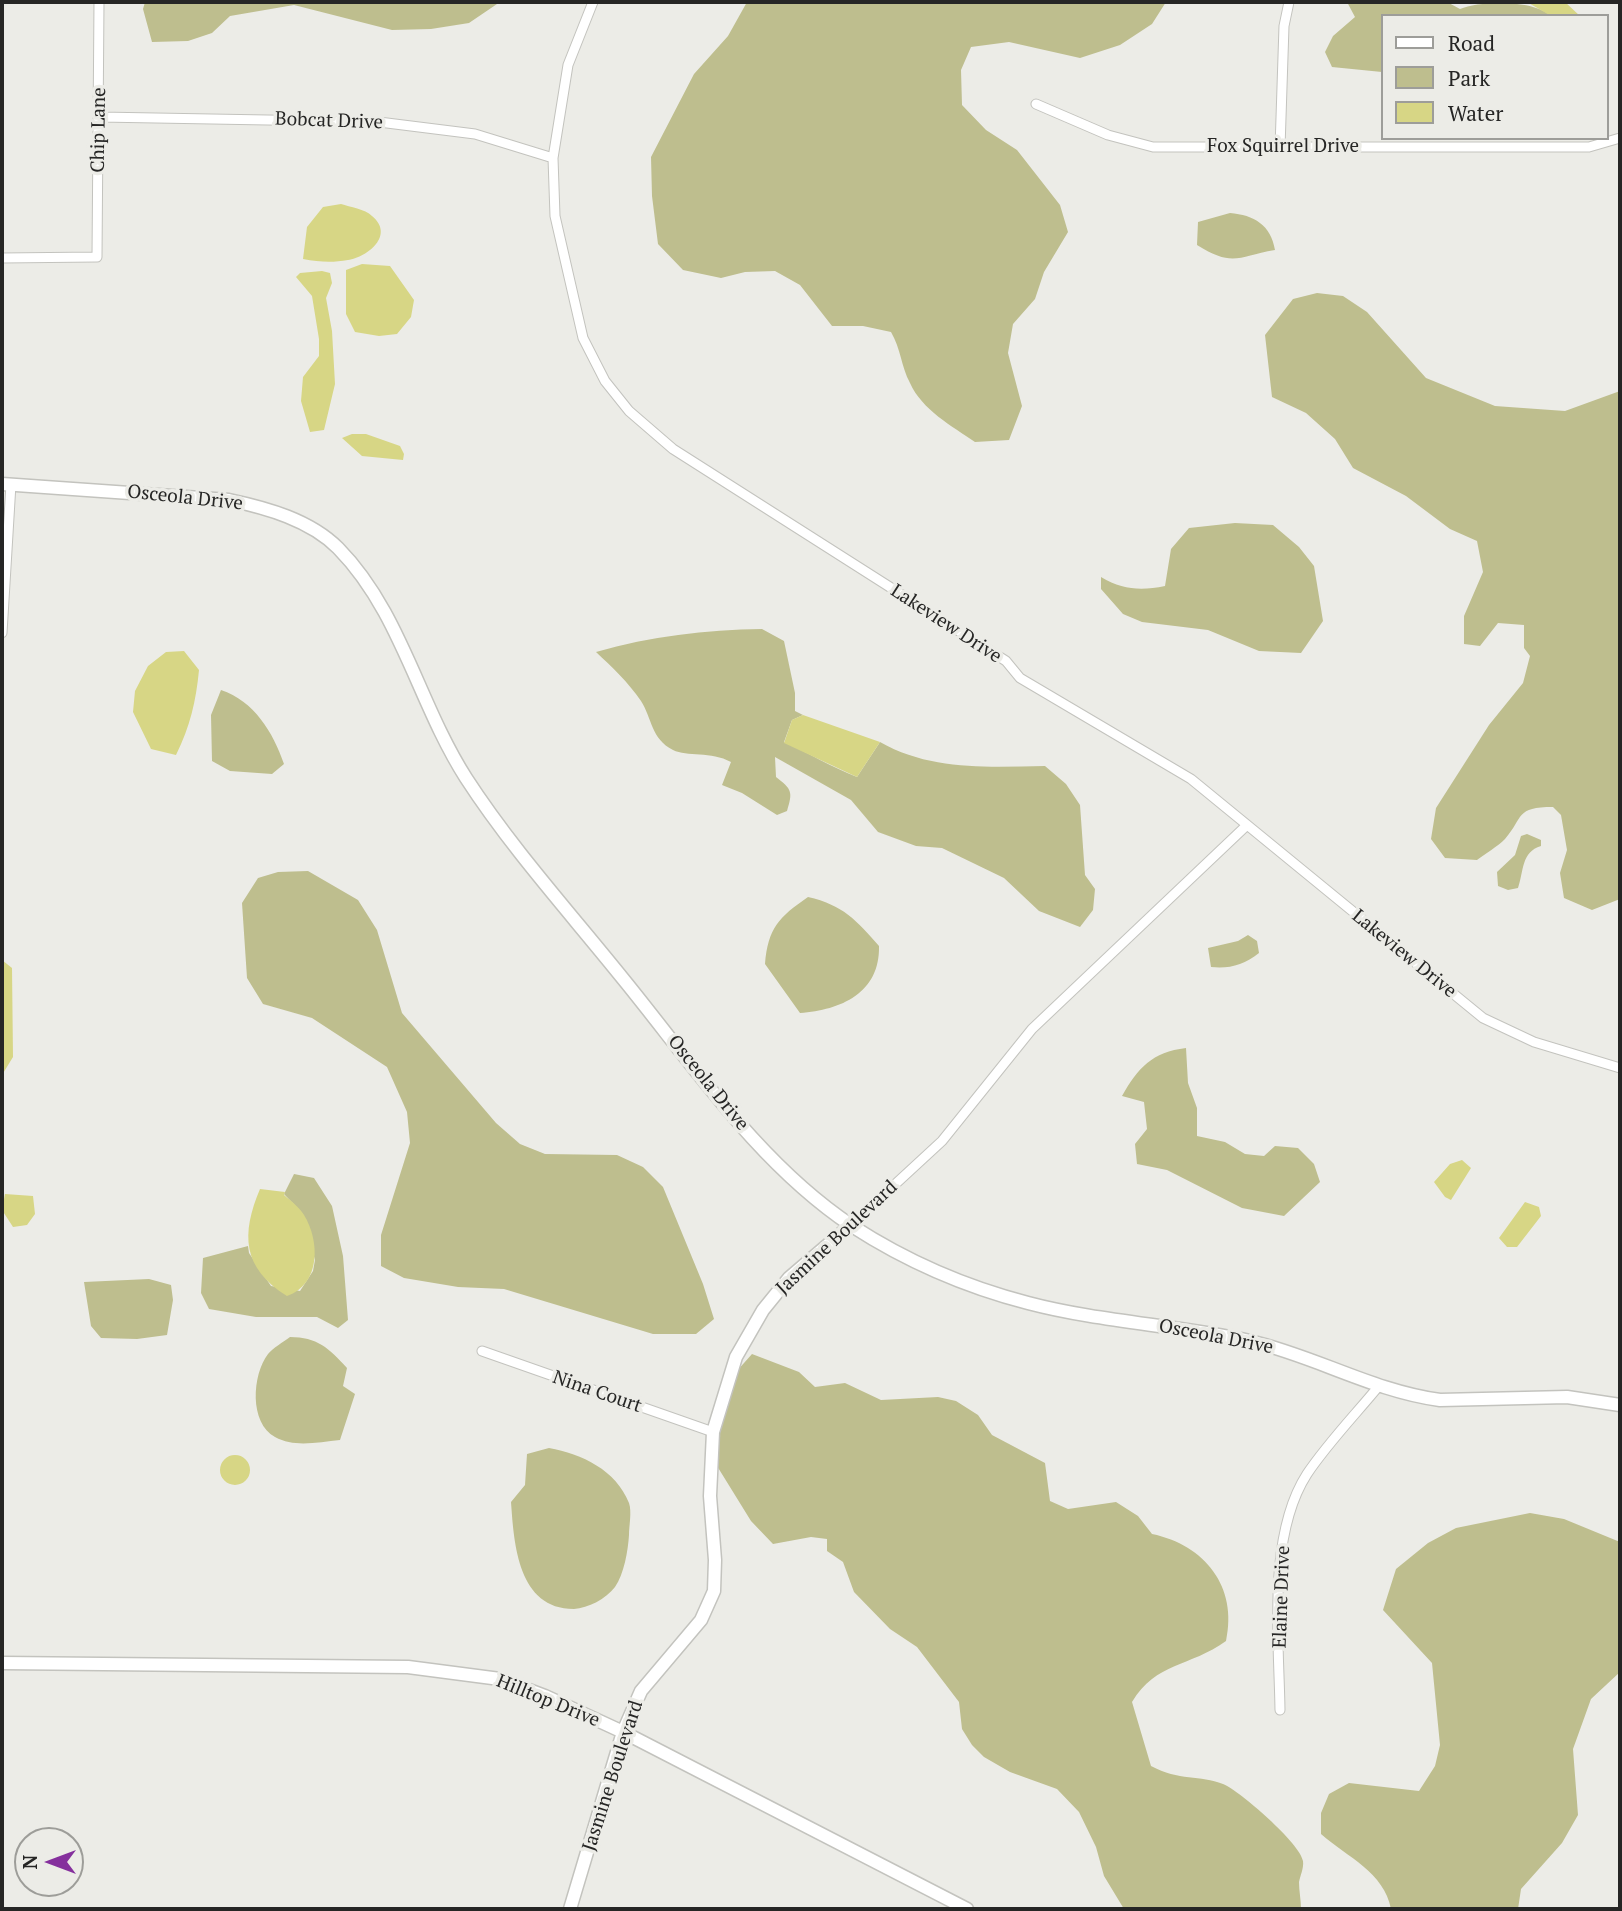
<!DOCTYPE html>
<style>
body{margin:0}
#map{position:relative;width:1622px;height:1911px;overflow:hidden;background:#ecece7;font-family:"PT Serif",serif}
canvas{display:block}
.frame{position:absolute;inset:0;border:4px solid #262625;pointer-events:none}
.legend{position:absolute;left:1381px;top:14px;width:228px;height:126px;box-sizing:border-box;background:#ecece7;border:2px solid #9d9d99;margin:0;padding:9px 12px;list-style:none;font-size:21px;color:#262625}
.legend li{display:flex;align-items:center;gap:14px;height:35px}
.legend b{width:35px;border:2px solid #9d9d99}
.north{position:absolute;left:14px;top:1827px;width:70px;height:70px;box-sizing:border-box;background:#ecece7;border:2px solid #9d9d99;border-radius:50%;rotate:270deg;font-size:19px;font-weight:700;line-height:28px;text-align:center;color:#262625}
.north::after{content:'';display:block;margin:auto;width:24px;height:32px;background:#85309d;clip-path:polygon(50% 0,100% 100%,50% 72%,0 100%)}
</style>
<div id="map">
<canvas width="1622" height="1911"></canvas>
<div class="frame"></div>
<ul class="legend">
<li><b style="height:9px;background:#fff"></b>Road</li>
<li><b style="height:19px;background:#bebe8e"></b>Park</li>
<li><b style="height:19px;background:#d7d685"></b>Water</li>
</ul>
<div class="north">N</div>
</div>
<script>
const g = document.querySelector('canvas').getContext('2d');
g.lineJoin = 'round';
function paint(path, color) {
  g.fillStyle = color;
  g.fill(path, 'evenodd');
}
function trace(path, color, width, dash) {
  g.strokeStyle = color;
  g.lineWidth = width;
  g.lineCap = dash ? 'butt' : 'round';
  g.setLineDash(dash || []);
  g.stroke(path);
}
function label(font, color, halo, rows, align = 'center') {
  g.font = font + ' "PT Serif",serif';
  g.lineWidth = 7;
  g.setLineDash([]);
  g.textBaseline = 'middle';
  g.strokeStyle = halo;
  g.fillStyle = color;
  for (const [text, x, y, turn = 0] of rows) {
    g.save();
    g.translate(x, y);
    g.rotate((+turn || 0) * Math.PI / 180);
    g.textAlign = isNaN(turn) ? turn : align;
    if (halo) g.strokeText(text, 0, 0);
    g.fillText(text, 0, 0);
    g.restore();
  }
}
paint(new Path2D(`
 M145,2H496L497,4L469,23L431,29L392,30L294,5L230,16L212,33L188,41L152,42L143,9Z
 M747,2H1166L1152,24L1120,45L1080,58L1009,42L971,47L961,70L962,105L986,130L1017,150L1060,205L1068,232L1044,272L1035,299L1013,324L1008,353L1022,406L1009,440L975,442C952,426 922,410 910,383C901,366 901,349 891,332L863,326H832L800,285L775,271L745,272L721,278L683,270L658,244L652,196L651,157L694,74L728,36Z
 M1347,2H1447L1460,9C1481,0 1535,0 1551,16H1382V72L1332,67L1325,52L1333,36L1355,17Z
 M1230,213C1254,215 1271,225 1275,250C1238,256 1234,268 1197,245L1198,222Z
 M1317,293L1343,296L1367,312L1426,378L1495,406L1565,411L1620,391V899L1592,910L1564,898L1560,873L1567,850L1561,815L1553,807C1515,807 1524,817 1505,839C1497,847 1486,853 1477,860L1445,858L1431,839L1436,808L1489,725L1523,683L1530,656L1524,648V625L1498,623L1480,646L1464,644V616L1483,572L1477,541L1450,529L1406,496L1353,468L1335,439L1306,413L1272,397L1265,335L1293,299Z
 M1235,523L1273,525L1299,547L1314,566L1323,621L1301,653L1259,651L1208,630L1142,622L1123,614L1101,589V577C1123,590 1141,591 1165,586L1171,549L1189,528Z
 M762,629L784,641L795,693V711L803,715L792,720L784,742C809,753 831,767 857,777L880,742C931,771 988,767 1045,766L1066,784L1080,805L1085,875L1095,889L1093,910L1080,927L1039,911L1004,878L942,848L916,846L878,832L851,800L775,757L776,777C792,789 793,792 787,811L777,815L742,793L722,785L731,762C711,751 687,757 673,750C651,739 652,718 641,701C628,682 612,667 596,652C651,636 705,630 762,629Z
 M221,690C254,701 273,732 284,764L272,774L230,771L212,761L211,715Z
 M1527,834L1541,840V846C1521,852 1524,871 1518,888L1508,890L1498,886L1497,872L1515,855L1521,836Z
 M308,871L358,900L377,930L402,1013L496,1123L520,1144L545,1154L617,1155L643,1167L663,1187L703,1284L714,1319L696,1334H653L504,1289L458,1287L404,1278L381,1266V1235L410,1143L407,1112L387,1067L312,1018L263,1004L247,978L242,903L258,878L278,872Z
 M808,897C843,905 856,920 879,946C880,993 841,1010 800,1013L765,964C768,928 779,917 808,897Z
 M1248,935L1257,941L1259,953C1244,965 1229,969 1211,967L1208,948L1238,941Z
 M1186,1048L1188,1083L1197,1108V1136L1225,1142L1245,1154L1264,1156L1275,1146L1298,1148L1314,1164L1320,1182L1284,1216L1242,1208L1167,1170L1137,1164L1135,1144L1147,1129L1144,1102L1122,1096C1138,1068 1152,1052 1186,1048Z
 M294,1174L314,1178L332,1206L343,1256L348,1320L338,1328L317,1317H256L209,1309L201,1293L203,1258L248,1246L249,1253L271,1286L300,1291L313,1271L315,1260L302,1213L284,1194Z
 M149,1279L171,1285L173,1300L167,1335L137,1339L101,1338L91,1326L84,1282Z
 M290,1337C317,1337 329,1348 347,1368L343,1386L355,1394L340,1440C318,1442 295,1448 275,1437C249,1423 252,1375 268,1354C273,1348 283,1342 290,1337Z
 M752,1354L799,1372L815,1387L845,1383L881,1400L938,1397L956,1401L978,1415L992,1435L1045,1463L1050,1501L1068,1509L1116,1502L1138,1516L1152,1534C1205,1545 1238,1587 1226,1641C1190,1667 1156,1662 1132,1702L1151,1766C1179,1781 1200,1775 1223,1784C1240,1791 1301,1844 1303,1861C1304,1868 1300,1876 1299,1882C1299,1891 1301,1900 1301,1909H1124L1104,1876L1096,1847L1079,1812L1057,1789L1010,1772L984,1757L972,1745L962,1729L959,1702L917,1647L890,1629L854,1592L843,1562L827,1551V1539L811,1537L773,1544L751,1521L717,1466L718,1433L736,1372Z
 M549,1448C582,1454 616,1470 629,1503C632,1512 629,1526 629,1535C628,1551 624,1574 615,1587C606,1599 588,1608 574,1609C518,1609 514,1544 511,1502L525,1485L527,1454Z
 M1530,1513L1564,1519L1620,1542V1672L1591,1699L1573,1749L1578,1815L1562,1843L1521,1889L1518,1909H1391C1384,1872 1347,1857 1321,1834V1813L1329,1794L1349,1783L1419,1791L1435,1766L1440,1745L1432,1663L1383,1610L1396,1569L1428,1543L1456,1528Z`), '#bebe8e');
paint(new Path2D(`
 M1527,2H1565L1580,16H1551Z
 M341,204C350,207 365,209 372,216C395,235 368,257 348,260C332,263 319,262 303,259L307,227L323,207Z
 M362,264L390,266L414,300L411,317L397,334L379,336L355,332L346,314V270Z
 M322,271L330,273L332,283L326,298L332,331L335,384L324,430L310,432L301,401L303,377L319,356V339L312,296L296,277L300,273Z
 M352,434H366L400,446L404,454L403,460L362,456L342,438Z
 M184,651L199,670C196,701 190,727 176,755L151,749L133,712L135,691L148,666L166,652Z
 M803,715L880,742L857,777L784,743L792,720Z
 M2,960L12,968L13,1057L2,1075Z
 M1462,1160L1471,1168L1451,1200L1445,1197L1434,1182L1450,1164Z
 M260,1189L285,1192L284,1195C291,1201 299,1207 304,1215C320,1241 321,1284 287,1296C242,1268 241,1234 260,1189Z
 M5,1194L33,1196L35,1214L27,1225L13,1227L2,1210Z
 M1525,1202L1539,1207L1541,1216L1517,1247H1507L1499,1238Z
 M220 1470a15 15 0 1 1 30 0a15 15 0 1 1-30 0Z`), '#d7d685');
const street = new Path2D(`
 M593,2L568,65L553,158L555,216L583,338L605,381L629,411L673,449L1006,661L1020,678L1191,779L1483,1018L1534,1042L1620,1068
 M1036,104L1108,135L1153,147H1589L1620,138
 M100,117L379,122L475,134L553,158
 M1280,148L1284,26L1289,2
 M2,258L97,257L99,2
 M2,633L11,484
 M851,1225L942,1141L1032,1029L1246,826
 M482,1351L713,1432
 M1280,1710C1279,1639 1267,1536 1307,1474C1327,1444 1354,1416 1378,1387`);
const secondary = new Path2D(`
 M2,484L229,500C267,508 310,520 338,548C401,612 418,703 466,778C512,849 571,914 624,980C694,1066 759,1164 852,1226C906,1261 966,1287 1028,1303C1100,1322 1177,1325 1250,1341C1315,1356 1373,1391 1440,1400L1567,1397L1620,1405
 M2,1663L408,1667L500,1679L545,1696L623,1732L967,1909
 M570,1909L623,1732L641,1691L701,1620L714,1591L715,1560L710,1496L713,1432L736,1357L763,1310L789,1278L851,1225`);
trace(street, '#c3c3be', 11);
trace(secondary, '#c3c3be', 15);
trace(street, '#fff', 9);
trace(secondary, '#fff', 12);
label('19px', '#262625', '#ecece7', [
 ["Bobcat Drive",329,121,2],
 ["Chip Lane",99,130,-89],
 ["Fox Squirrel Drive",1283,147],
 ["Osceola Drive",185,498,6],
 ["Lakeview Drive",946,624,33],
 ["Lakeview Drive",1404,954,39],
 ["Osceola Drive",708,1083,51],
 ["Jasmine Boulevard",837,1238,-43],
 ["Osceola Drive",1216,1337,11],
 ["Nina Court",597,1392,19],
 ["Elaine Drive",1282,1597,-88],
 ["Hilltop Drive",548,1701,22],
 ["Jasmine Boulevard",613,1776,-72]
]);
</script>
